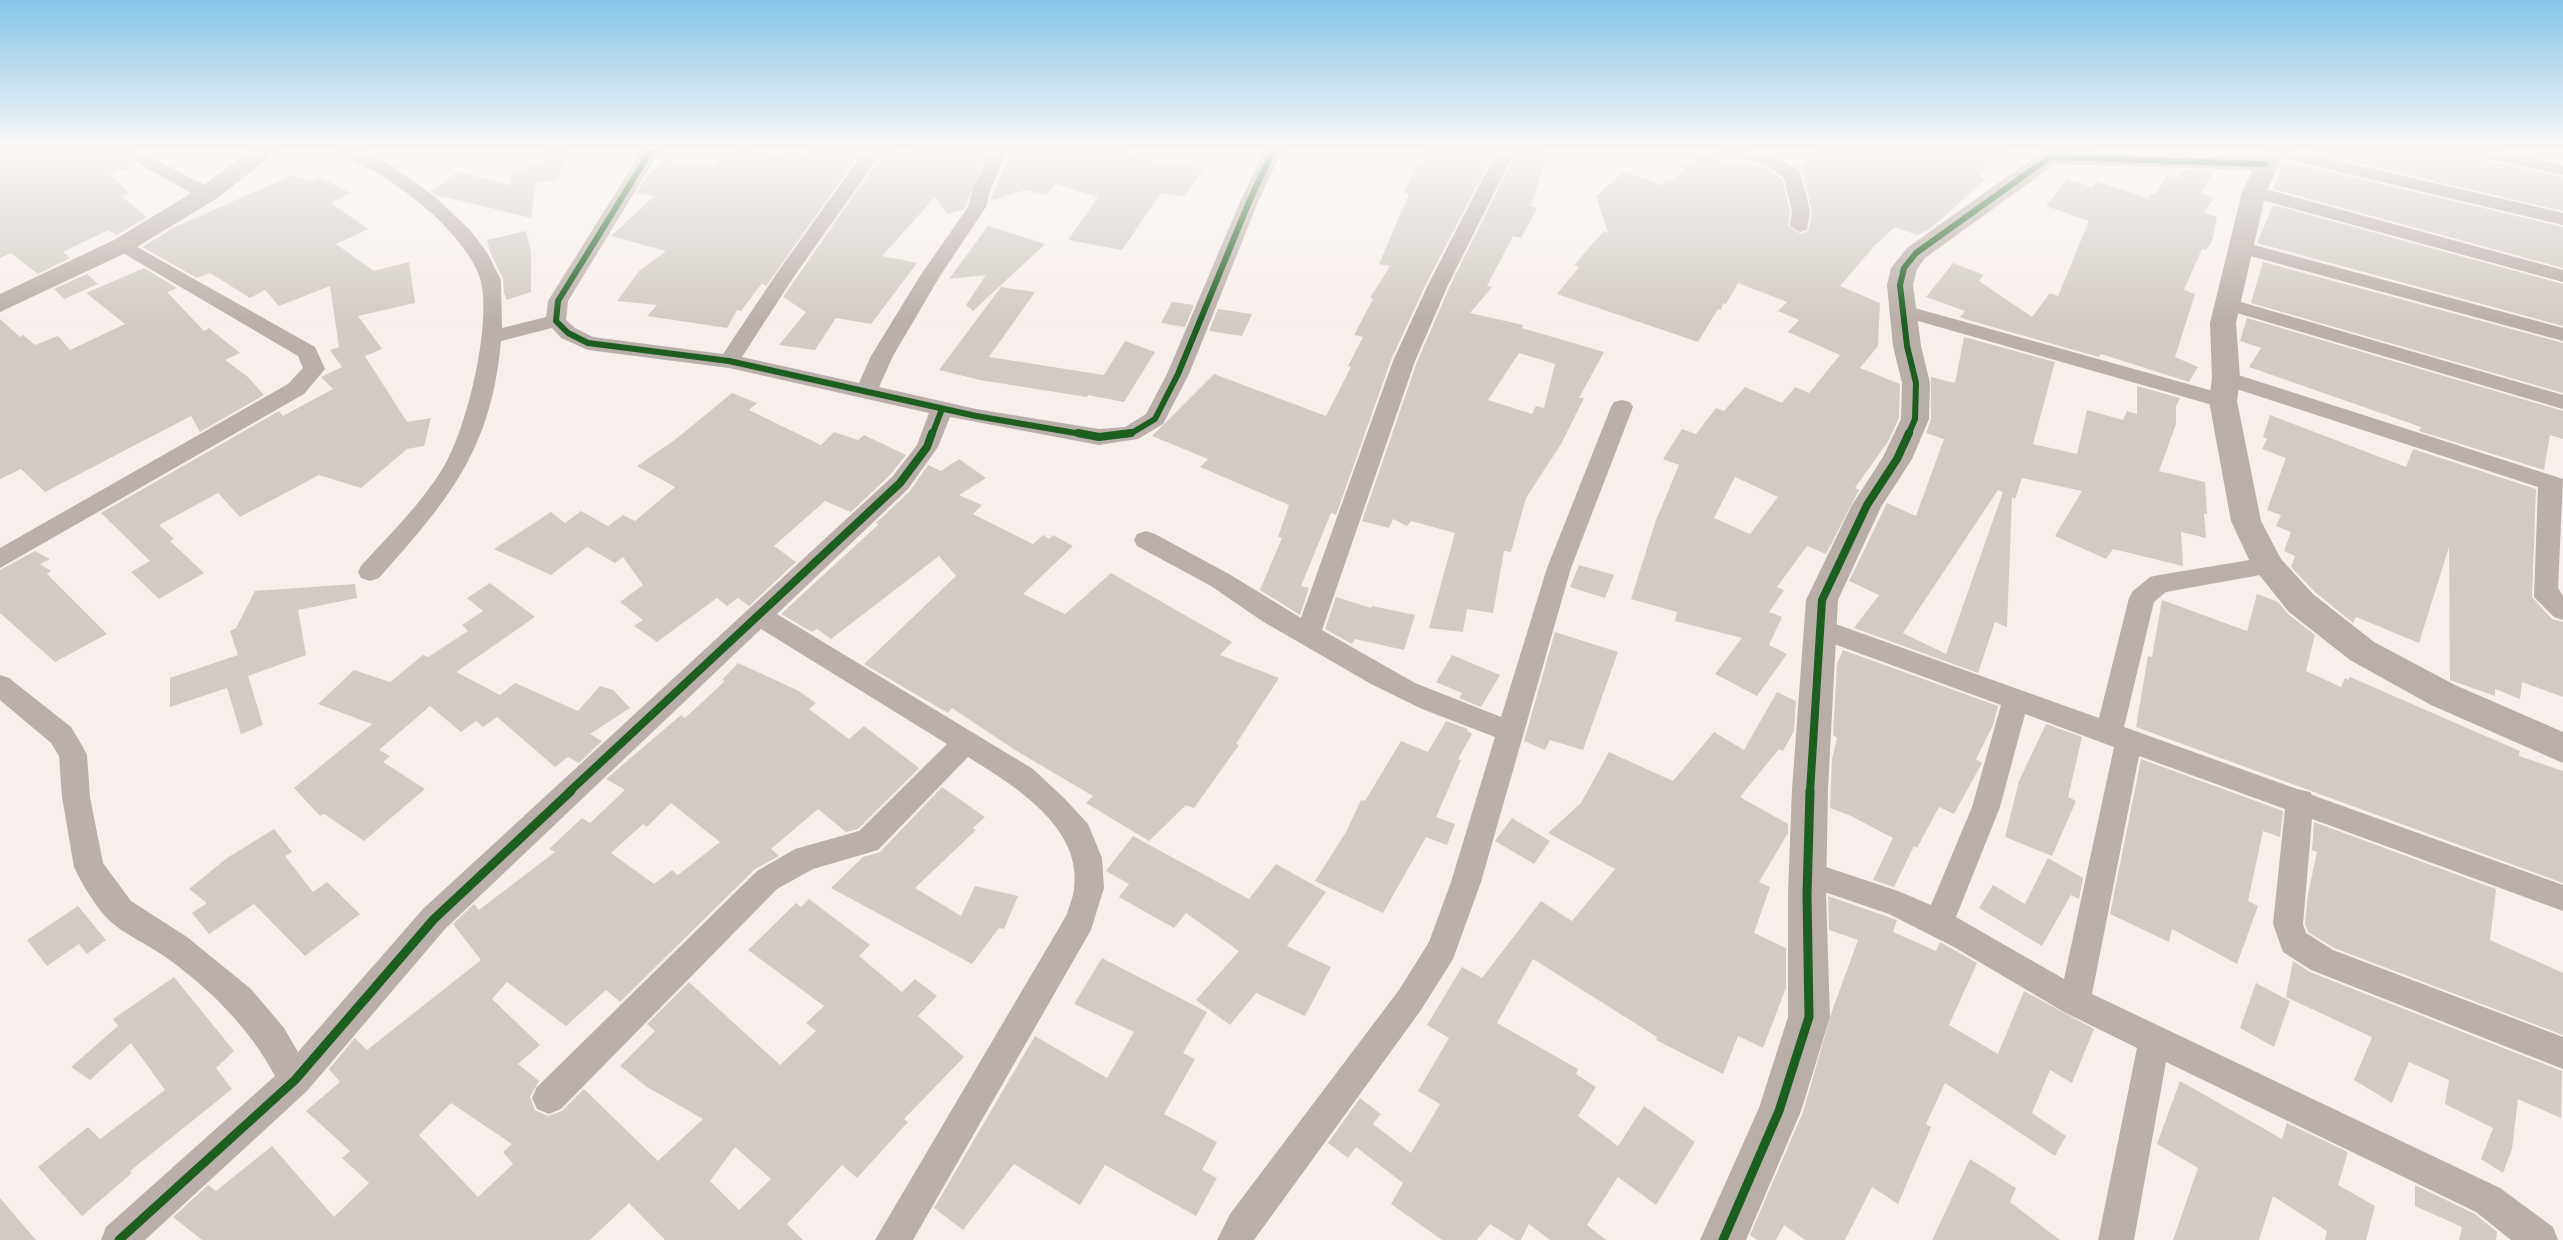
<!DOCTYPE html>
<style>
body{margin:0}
canvas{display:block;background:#f7efec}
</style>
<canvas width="2563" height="1240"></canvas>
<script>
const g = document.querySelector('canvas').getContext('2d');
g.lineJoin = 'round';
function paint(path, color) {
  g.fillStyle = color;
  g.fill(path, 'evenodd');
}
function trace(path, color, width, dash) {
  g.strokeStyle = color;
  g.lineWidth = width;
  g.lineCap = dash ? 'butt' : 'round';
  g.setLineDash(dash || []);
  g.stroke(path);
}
paint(new Path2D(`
 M0,149H111L137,165L110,175L130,193L121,196L147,217L117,235L108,230L63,252L70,258L38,274L11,253L0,258Z
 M548,149H567L558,180L536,182L531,218L437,195L431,191L457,172L509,185L513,170L534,167Z
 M735,149L782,156L787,151L805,154L810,149H863L766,286L762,283L741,311L737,310L727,328L647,316L657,305L617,301L639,271L666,251L611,236L654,196L636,193L648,174L666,159L712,168Z
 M886,149L906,153L910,149H989L964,209L947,214L935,197L882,256L917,263L871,324L836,318L815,350L779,345L806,312L783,297Z
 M1011,149H1128L1124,155L1203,169L1184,197L1161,193L1122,250L1068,240L1098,197L1056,184L1046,195L1025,190L990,201Z
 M1424,149H1496L1426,284L1391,360L1336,515L1331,513L1301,586L1309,588L1300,615L1260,590L1282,538L1278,537L1289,505L1200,467L1208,459L1152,436L1214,374L1326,416L1351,367L1348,366L1363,337L1354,335L1373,299L1370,298L1390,266L1379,264L1409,194L1403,193L1414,174L1411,173Z
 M1518,149H1549L1531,206L1537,208L1521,238L1513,236L1487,286L1492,287L1470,313L1523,325L1522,328L1604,352L1579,398H1584L1561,444L1526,498L1511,552L1504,551L1493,613L1467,609L1463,632L1429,628L1455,533L1411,521L1407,526L1393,519L1389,528L1362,521L1417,362L1450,286ZM1519,353L1555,364L1544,408L1536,406L1532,414L1488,400Z
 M1818,149H2009L1979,176L1986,179L1930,229L1917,235L1895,227L1875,245L1840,286L1880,303L1878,346L1860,368L1900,384L1899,418L1889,440L1855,488L1859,490L1826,554L1807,546L1777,587L1784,590L1769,612L1782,617L1769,645L1787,654L1757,696L1715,674L1742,638L1675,621L1677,612L1631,599L1656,520L1679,465L1663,459L1682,429L1696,434L1716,408L1724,411L1745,387L1782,403L1795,387L1809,393L1840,355L1788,332L1799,320L1778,311L1787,302L1738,283L1726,304L1723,303L1721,310L1718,309L1698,342L1557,294L1579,267L1574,265L1604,231L1608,233L1596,196L1624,171L1662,185L1664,180L1673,182L1697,154L1729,163L1732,159L1764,167L1782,179L1790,211L1788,226L1801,234L1809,230L1812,211L1802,170L1799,168ZM1735,477L1778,497L1750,534L1714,518Z
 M2297,149H2455L2460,155L2563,177V211Z
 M2284,161L2563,227V268L2273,189Z
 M2182,170L2214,171L2201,193L2214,198L2204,213L2217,217L2212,241L2206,250L2202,249L2184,290L2195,294L2175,357L2198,367L2189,382L2101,354L2099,357L1968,320L1960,317L1965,311L1926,297L1953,263L1984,275L1979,281L2032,317L2050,293L2058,296L2089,221L2046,206L2067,179L2092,187L2096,181L2148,198L2150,193L2155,194L2168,175L2177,178Z
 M292,175L311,181L320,177L351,193L331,203L368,229L336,244L374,271L409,262L415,303L358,316L382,349L365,356L407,422L431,418L424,446L407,449L361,488L319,475L240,517L218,493L159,525L174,539L170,541L204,573L159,599L131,572L150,561L101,513L279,411L283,416L333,389L321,377L342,367L330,350L339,347L330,286L279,306L265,290L250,298L210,273L197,278L142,247L173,228Z
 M2273,205L2563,284V326L2257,243Z
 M988,226L1045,244L973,311L966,305L986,275L949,279Z
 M526,231L531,252V292L507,300L504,293L503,279L490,252L487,240Z
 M2263,262L2563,343V393L2251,303Z
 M144,268L177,288L167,292L204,331L209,328L240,353L225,360L248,377L264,395L200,432L191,416L45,492L21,469L0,479V319L20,337L23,335L35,345L58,336L70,350L125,324L86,293Z
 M87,274L98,284L64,299L54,289Z
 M1001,287L1035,292L989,357L1104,375L1125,341L1155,352L1124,402L1088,395L1087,397L980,380L939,370Z
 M1172,302L1194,305L1185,327L1161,323Z
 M1218,309L1252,314L1242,336L1209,331Z
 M2247,318L2563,411V439L2550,435L2544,470L2419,431L2421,427L2249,367L2261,348L2240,341Z
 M1964,337L2055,362L2033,444L2077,454L2087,410L2123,420L2127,411L2137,414V386L2180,398L2176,406V424L2159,471L2205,482L2207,514L2204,513L2206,538L2181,532L2183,566L2113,549L2106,559L2055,536L2082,491L2022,478L2015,499L2012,497L2007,627L1995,622L1978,673L1854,628L1879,595L1849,581L1887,503L1916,516L1944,439L1926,433L1931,419V377L1955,383ZM1998,490L2003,492L1946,654L1903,633Z
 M732,393L757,403L749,410L821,445L834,432L858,440L864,435L906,455L890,475L851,512L825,501L774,546L796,562L749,606L738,598L727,606L717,598L657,642L634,626L643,620L620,602L643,585L623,557L615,563L587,547L551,575L494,549L551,512L565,523L581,511L608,526L623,515L635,521L675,487L637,466L676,439Z
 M2270,415L2406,467L2413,449L2536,489L2532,597L2552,619L2563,622V697L2522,682L2520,699L2495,689V696L2450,680L2449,547L2419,643L2356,617L2353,623L2315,592L2291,567L2295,556L2284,551L2291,532L2276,526L2281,515L2267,510L2286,458L2262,449L2267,439L2263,437Z
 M959,459L986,478L959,495L982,505L973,514L1033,544L1043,535L1049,539L1053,535L1073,546L1023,594L1065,614L1111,573L1232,642L1220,655L1279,678L1236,744L1239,745L1194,808L1186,805L1149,841L1086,803L1093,796L1015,750L952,708L948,713L864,664L956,576L939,556L831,639L817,629L812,632L781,614L879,524L876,523L910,491L928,465L941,471Z
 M35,551L50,559L40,564L51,571L47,574L107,634L55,662L0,613V570Z
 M1579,565L1614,575L1605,598L1570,587Z
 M490,583L535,617L456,672L500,695L515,683L578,711L600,686L613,690L630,708L590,734L602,741L579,763L568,757L555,767L497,717L483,727L476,721L461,732L430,706L379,750L390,756L383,762L425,789L364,841L324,814L320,816L294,788L372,724L318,704L354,670L390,682L423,655L428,657L468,631L462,625L483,611L467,598Z
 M355,584L357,598L298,610L306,655L248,676L263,725L241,734L227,688L170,707V678L238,655L230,631L236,628L255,591Z
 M2257,594L2278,602L2288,614L2315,635L2306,671L2341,687L2345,678L2348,680L2350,677L2520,751L2519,756L2563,771V883L2136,727L2148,656L2152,657L2162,600L2247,631Z
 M1336,597L1371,608L1372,606L1415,615L1404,650L1355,639L1352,644L1325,629Z
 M1555,632L1618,652L1583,750L1550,740L1545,750L1524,741Z
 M1843,650L1998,706L1993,725L1976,759L1982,763L1954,814L1939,807L1917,848L1914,846L1894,887L1873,880L1893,838L1849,815L1830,808L1832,759L1837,738L1833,735L1837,664Z
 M1452,655L1500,675L1481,707L1459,698L1462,693L1436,682Z
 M738,663L797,690L816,703L809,709L849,739L864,726L919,768L858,829L846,832L818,809L771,849L779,856L755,869L620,1002L606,990L566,1026L507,982L492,999L540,1045L518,1064L539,1081L530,1097L535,1110L548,1116L562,1111L584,1089L658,1161L703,1119L647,1087L620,1066L655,1031L647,1024L689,982L780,1065L816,1031L806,1023L824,1006L748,950L796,903L801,907L809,899L870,945L859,956L902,992L915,979L937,996L918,1016L964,1057L904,1119L908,1122L857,1178L842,1165L787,1224L803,1240H665L629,1203L590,1240H202L173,1217L208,1185L216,1191L272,1146L334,1217L369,1183L342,1158L350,1151L306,1111L340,1082L329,1069L355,1038L367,1050L481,960L453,924L474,904L479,910L555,852L549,849L582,818L590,823L625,790L606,779L681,715L685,718L725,681L722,680ZM671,803L720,842L678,875L672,870L654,884L611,853L643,824L647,827ZM451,1103L512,1144L503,1152L513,1164L478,1197L419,1135ZM735,1147L771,1179L739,1210L710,1181Z
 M1777,692L1796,701L1794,731L1783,751L1779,749L1740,797L1788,824V833L1759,882L1770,887L1754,933L1786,948V988L1763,1048L1738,1036L1723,1074L1656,1040L1657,1037L1533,959L1497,1023L1578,1069L1576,1074L1596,1087L1578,1116L1618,1146L1644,1106L1695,1142L1656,1205L1618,1177L1587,1225L1606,1240H1550L1529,1224L1521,1240H1515L1490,1224L1477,1240H1442L1391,1204L1403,1183L1356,1147L1348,1158L1328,1143L1360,1098L1381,1114L1373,1124L1411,1153L1440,1104L1418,1091L1449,1038L1427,1025L1462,967L1482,978L1541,901L1572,921L1615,869L1548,833L1581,803L1609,752L1673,781L1714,732L1744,750Z
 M1446,721L1468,729L1467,731L1472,734L1458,759L1461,760L1436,817L1455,824L1447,845L1426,837L1383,913L1315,881L1346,832L1361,800L1365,801L1401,741L1428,752Z
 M2046,724L2082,737L2068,797L2076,801L2052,856L2005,837L2019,781Z
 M2141,759L2283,811L2280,837L2263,831L2248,901L2258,906L2237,964L2172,929L2169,942L2110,914Z
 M942,787L985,817L973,828L976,830L915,888L961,916L975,886L1018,896L1004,929L999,928L972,964L831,888L863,857L880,852Z
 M1512,818L1550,841L1534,864L1495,841Z
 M2314,822L2496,889L2490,940L2563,973V1035L2334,948L2308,932L2305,924L2308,894L2317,852L2312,850Z
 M274,829L292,852L285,856L313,892L327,882L360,914L305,956L254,904L209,934L192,913L207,903L189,889L227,858Z
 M1133,836L1249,899L1276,864L1326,892L1287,946L1331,967L1305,1016L1256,993L1230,1025L1196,1000L1239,951L1186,913L1174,928L1119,897L1129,884L1106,871Z
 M2048,858L2083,878L2079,899L2071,895L2042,946L1979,908L1993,885L2025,904Z
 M1828,896L1897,920L1893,932L1936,951L1940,942L1977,963L1949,1025L1998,1054L2024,991L2094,1029L2072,1083L2050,1070L2032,1113L2066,1136L2055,1156L1945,1083L1926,1124L1931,1127L1898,1204L1872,1187L1845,1240H1805L1784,1225L1776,1240H1757L1750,1235L1803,1112L1832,1011L1858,940L1829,930Z
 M78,906L106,940L87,954L79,944L47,966L27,940Z
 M1102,958L1207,1012L1183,1053L1195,1059L1164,1114L1217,1142L1202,1170L1217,1178L1196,1216L1105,1165L1080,1205L1014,1164L963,1230L934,1208L1035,1036L1107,1078L1134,1032L1074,1004Z
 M2293,961L2310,972L2562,1071L2561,1118L2518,1099L2512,1149L2503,1173L2481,1159L2493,1128L2445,1104L2449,1080L2409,1062L2392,1103L2354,1080L2372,1037L2286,997Z
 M174,977L234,1051L216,1068L232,1089L130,1171L132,1173L82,1216L38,1167L88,1127L100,1139L165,1090L131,1043L90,1080L71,1067L118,1026L113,1019Z
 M2256,983L2290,1001L2274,1047L2240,1028Z
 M2180,1081L2282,1139L2287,1123L2348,1152L2338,1185L2375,1206L2366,1240H2325L2327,1231L2273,1196L2259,1240H2173L2198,1168L2157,1144Z
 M1970,1159L2016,1188L2010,1202L2060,1240H1932Z
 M2415,1185L2475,1214L2497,1232L2496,1240H2459L2462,1227L2415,1206Z
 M0,1198L36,1240H0Z`), '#d2cbc4');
paint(new Path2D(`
 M113,149H135L214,190L216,194L207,200L200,198Z
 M337,149H360L392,166L434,196L471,231L488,254L501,280L502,328L546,317L548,301L643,149H661L568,301L566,320L575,328L593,337L723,354L777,273L866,149H884L793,278L742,357L859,383L871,356L920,276L968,207L973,188L991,149H1009L991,188L986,207L940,276L893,356L879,387L976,409L1099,429L1125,427L1146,414L1167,374L1240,202L1265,149H1283L1258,202L1189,374L1163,424L1138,439L1099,445L950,417L938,447L908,489L777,614L1033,769L1065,799L1088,824L1102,858L1104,888L1091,930L913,1240H875L1066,916C1069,907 1073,898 1074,889C1083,827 1013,785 968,757L878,850L813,869L777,889L561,1109L549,1114L537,1109L532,1098L537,1087L757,871L795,849L859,831L947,744L761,629L445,929L307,1091L145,1240H101L106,1227L275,1076C249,1027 209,988 164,956C147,944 125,935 110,921C96,908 82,884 74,867L62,797L59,756L51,743L0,700V675L9,678L71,727L83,747L87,755L90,797L103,863L131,901L187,937L251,989L284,1028L298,1052L423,909L892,477L917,445L929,413L729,368L588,350L561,338L552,328L501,341C491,451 449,499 379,578L370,581L361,578L358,572L361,566C390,534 421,504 443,468C467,429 493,321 480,278C473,257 456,238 441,222C423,204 401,188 380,175C368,167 345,160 337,149Z
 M1498,149H1516L1448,285L1415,361L1322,630L1415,683L1501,717L1547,568L1611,407L1614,402L1622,400L1630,402L1633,407L1571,568L1481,882L1453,959L1421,1010L1254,1240H1217L1230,1214L1399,990L1429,942L1451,882L1495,737L1422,709L1371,684L1262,621L1211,586L1137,546L1134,540L1137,534L1146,531L1155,534L1229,574L1301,618L1393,361L1428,285Z
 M1722,149C1752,148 1774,155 1800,171L1810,211L1807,230L1800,232L1790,226L1792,211L1784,178L1765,165L1725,153Z
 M2267,149H2288L2563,213V225L2268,155Z
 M2457,149H2490L2563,165V175L2460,153Z
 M2254,186L2563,270V282L2247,196L2245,192L2247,188Z
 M123,239L315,347L325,369L304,394L0,568V548L288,384L303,368L298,356L116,249L113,245Z
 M2239,241L2563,328V341L2232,251L2229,247L2232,243Z
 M2227,298L2563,395V409L2220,308L2217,304L2220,300Z
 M1904,305L2231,396L2234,401L2231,406L2223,408L1897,315L1894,311L1897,307Z
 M2226,371L2563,479L2558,588L2563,596V620L2554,617L2534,597L2538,487L2218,383L2215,378L2218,373Z
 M2268,557L2277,560L2280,566L2277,572L2166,592L2154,602L2124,727L2297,789L2310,792L2312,795L2563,885V911L2312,819L2303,924L2306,933L2333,950L2563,1037V1069L2311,970L2283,952L2273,924L2285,809L2139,756L2092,994L2500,1188L2553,1227L2558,1240H2511L2476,1212L2166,1062L2134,1240H2098L2137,1048L2064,1012L1954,947L1889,914L1798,883L1793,874L1798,865L1808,861L1898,891L1931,905L1972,807L2001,705L1812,636L1808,629L1812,622L1821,619L1830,622L2099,718L2129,598L2133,591L2150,577L2159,575ZM2025,714L2114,747L2064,979L1956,917L2000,807Z`), '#baafaa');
paint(new Path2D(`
 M253,149H280L216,199L132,250L0,312V294L114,240L198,189Z
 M2264,149H2287L2266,192L2236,323L2240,378L2237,401L2261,521L2281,559L2313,594L2374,642L2455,685L2563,732V763L2431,705L2350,660L2289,612L2252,566L2231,521L2209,401L2212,378L2210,323L2242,192L2253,170L2055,164L1925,258L1917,269L1913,285L1921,346L1930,383L1929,419L1912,459L1881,507L1838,600L1828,789L1826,894L1830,1017L1801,1111L1746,1240H1700L1759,1108L1788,1017V894L1792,789L1806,600L1852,505L1883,457L1901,419L1902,383L1893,346L1887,285L1891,268L1907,248L2042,152L2050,150L2260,157Z`), '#b9aea8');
trace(new Path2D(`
 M652,149L558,301L556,321L568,333L588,343L729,361L976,416L1087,435
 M932,435L942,409
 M1121,435L1130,434L1155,419L1178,374L1249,202L1274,149
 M1908,435L1915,419L1916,383L1907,346L1900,285L1904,268L1916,253L2050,157L2265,164`), '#1b5e20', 6);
trace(new Path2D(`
 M1078,433L1099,437L1131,433
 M569,792L900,483L927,447L932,433
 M1810,792L1822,600L1867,505L1897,459L1909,433`), '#1b5e20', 8);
trace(new Path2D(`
 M119,1240L295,1080L434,919L571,791
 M1723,1240L1779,1111L1809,1017L1807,894L1810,791`), '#1b5e20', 9);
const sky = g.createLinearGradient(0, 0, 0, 322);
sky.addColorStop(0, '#86c4e8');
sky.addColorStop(0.46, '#fbf8f6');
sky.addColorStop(1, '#fbf8f600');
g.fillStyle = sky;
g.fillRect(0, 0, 2563, 322);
</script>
